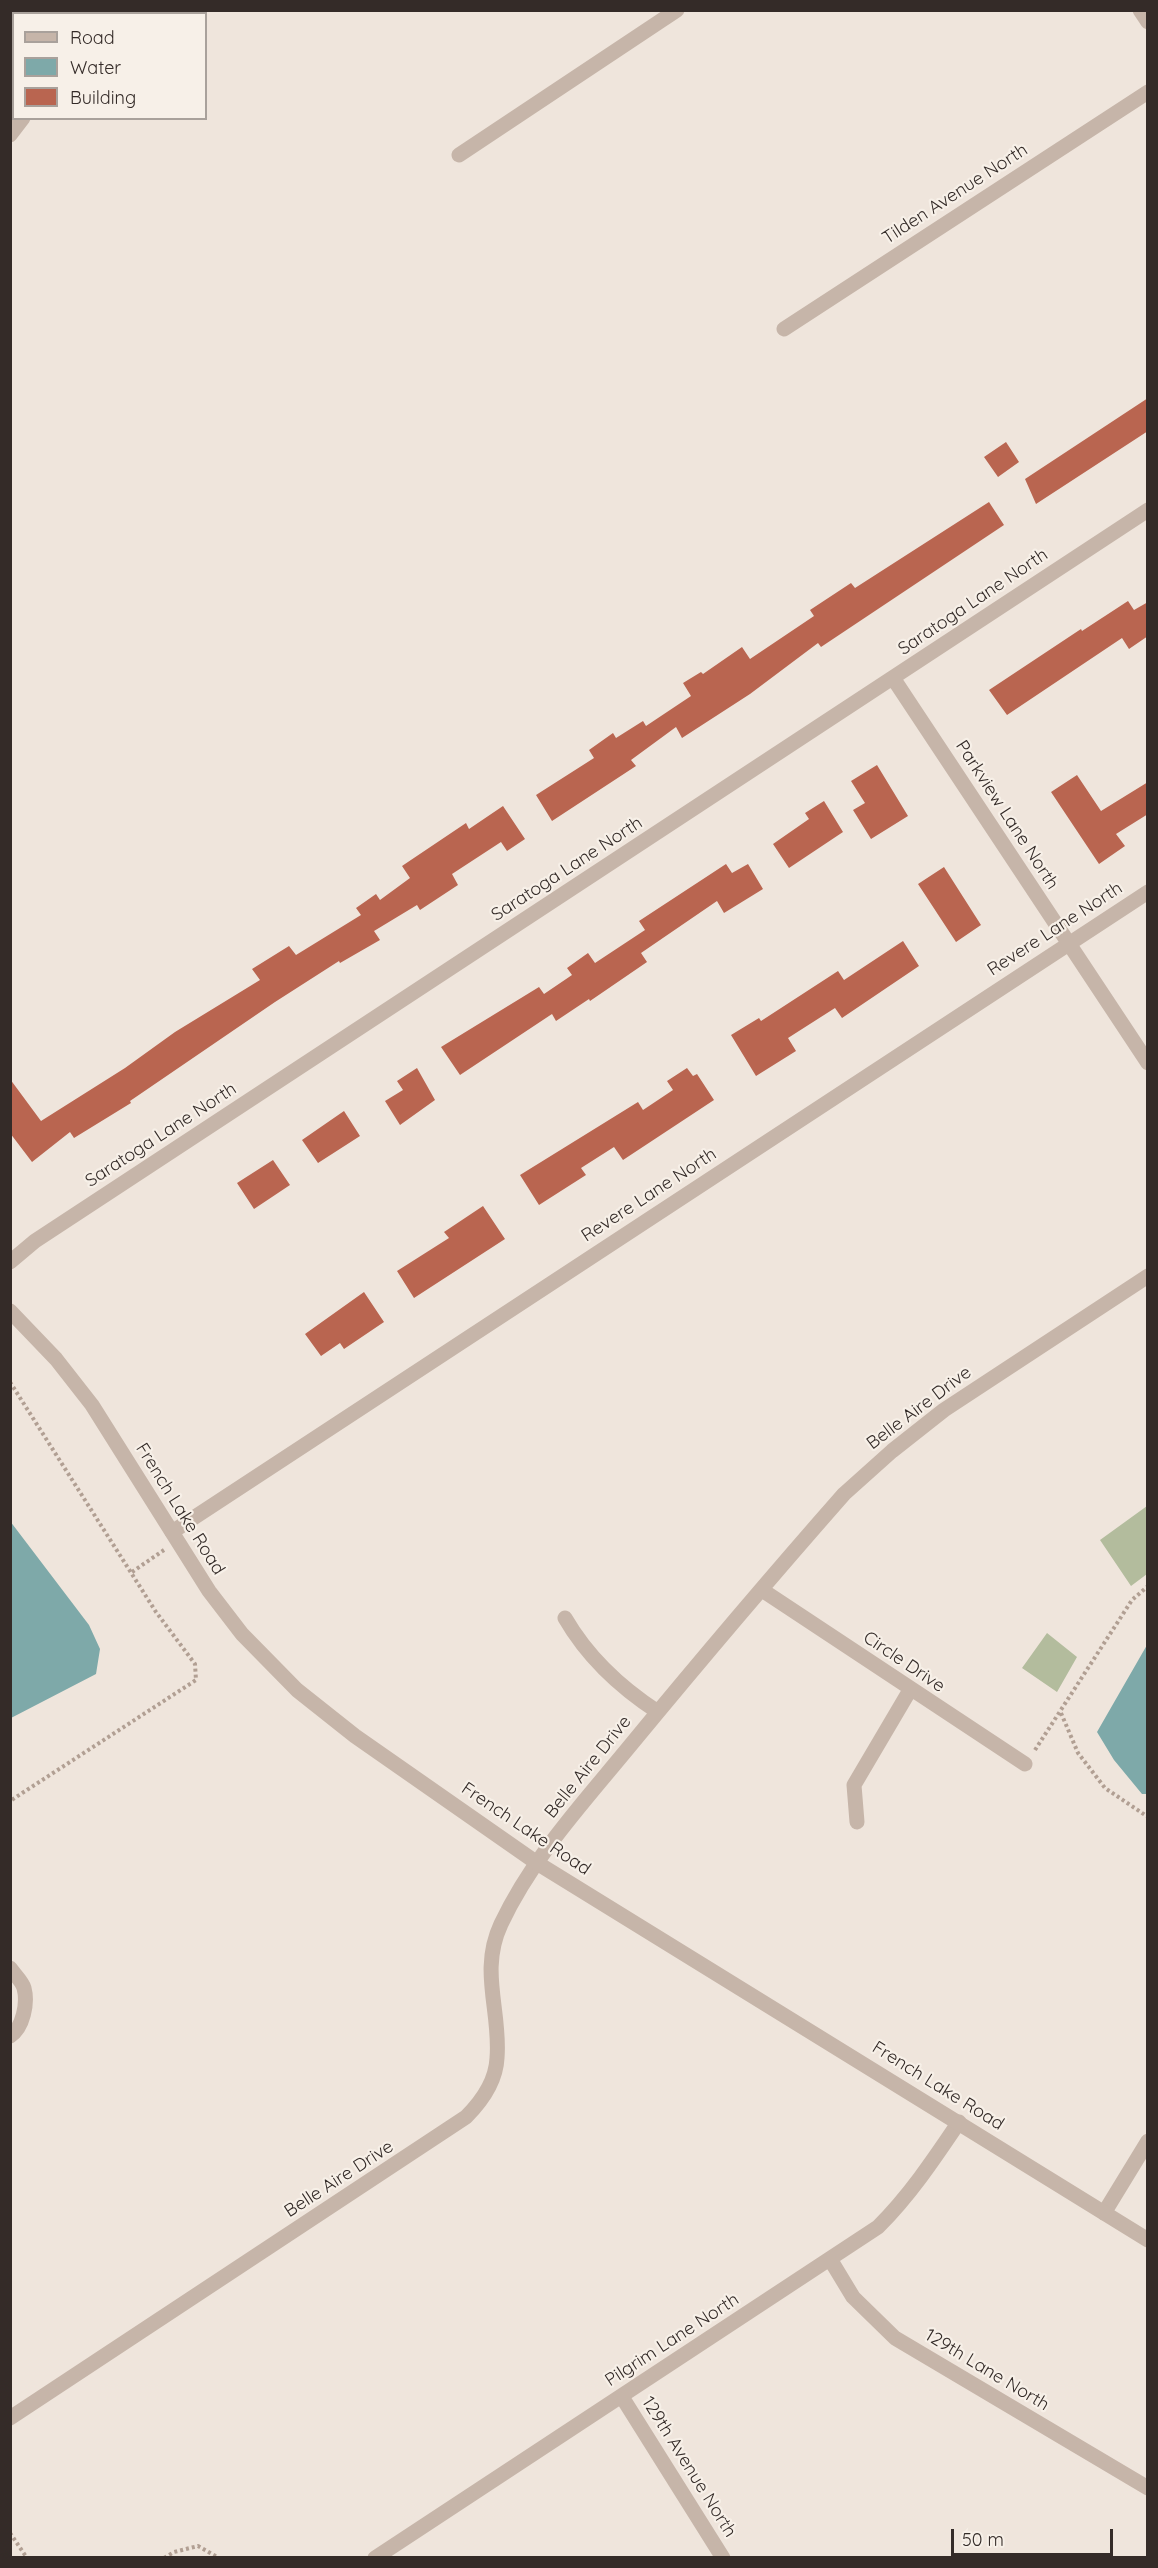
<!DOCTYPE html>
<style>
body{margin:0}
#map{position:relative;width:1158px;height:2568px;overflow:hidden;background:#efe5dc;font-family:Quicksand,sans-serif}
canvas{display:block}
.frame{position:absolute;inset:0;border:12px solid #342b28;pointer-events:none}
.legend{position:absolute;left:12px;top:12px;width:195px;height:108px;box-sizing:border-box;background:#f7f0e8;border:2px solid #a9a19b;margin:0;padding:8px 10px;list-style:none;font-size:18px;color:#342b28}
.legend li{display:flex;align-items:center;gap:12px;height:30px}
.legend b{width:30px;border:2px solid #a9a19b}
.scale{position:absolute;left:951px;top:2529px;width:162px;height:27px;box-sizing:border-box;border:3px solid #342b28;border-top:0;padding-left:8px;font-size:18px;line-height:21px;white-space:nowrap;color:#342b28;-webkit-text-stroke:4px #f7f0e8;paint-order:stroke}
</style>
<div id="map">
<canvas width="1158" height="2568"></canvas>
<div class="frame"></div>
<ul class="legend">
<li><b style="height:8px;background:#c6b5a9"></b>Road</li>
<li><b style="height:16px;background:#7ea9a9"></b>Water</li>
<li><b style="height:16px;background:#b96550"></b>Building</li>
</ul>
<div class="scale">50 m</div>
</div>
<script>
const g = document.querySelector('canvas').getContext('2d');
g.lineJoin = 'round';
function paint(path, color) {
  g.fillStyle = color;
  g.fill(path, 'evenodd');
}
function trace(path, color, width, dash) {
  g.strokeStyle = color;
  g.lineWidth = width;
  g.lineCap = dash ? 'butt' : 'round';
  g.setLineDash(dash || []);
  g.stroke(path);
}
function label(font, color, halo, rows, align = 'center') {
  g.font = font + ' Quicksand,sans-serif';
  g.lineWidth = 4.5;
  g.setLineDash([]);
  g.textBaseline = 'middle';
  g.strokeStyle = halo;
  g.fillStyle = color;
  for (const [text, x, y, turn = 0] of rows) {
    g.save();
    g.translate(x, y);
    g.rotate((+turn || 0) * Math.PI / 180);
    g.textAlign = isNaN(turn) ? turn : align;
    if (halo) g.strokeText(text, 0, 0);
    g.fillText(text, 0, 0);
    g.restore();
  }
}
paint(new Path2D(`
 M1147,1506V1574L1131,1586L1100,1540Z
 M1047,1633L1077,1657L1057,1692L1022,1668Z`), '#b3bc9d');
paint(new Path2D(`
 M10,1521L89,1625L100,1649L96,1674L11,1718Z
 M1147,1645V1794H1142L1114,1760L1097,1732Z`), '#7ea9a9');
paint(new Path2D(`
 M1148,398V431L1036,504L1025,479Z
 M1006,442L1019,462L998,477L984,457Z
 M989,502L1004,525L821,647L818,643L750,694L682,738L676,727L631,760L636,766L552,821L536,795L594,758L589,750L613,733L616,738L643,721L646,726L691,696L683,683L701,672L703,674L742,647L750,659L814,616L810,610L851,583L855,588Z
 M1128,601L1134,610L1148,602V636L1129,649L1122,638L1007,715L989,690L1081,629L1082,631Z
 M877,765L908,816L871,839L853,810L865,803L851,781Z
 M1077,775L1101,811L1148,782V814L1116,834L1125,846L1099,864L1051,792Z
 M824,801L843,832L789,868L773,844L809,819L805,813Z
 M503,806L525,839L507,851L501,842L452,874L458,885L420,910L417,905L374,931L380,940L340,963L339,961L275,1002L130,1101L131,1103L74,1138L70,1132L32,1162L10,1133V1079L41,1121L125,1068L175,1032L260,980L252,969L289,946L296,955L361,915L356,908L376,894L380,900L410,878L402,866L466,823L469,829Z
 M726,864L732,873L748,864L763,889L724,913L717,901L641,953L647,962L590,1001L589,999L556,1021L552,1014L460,1075L441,1047L539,987L544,994L572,975L567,968L588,953L595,963L645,930L639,921Z
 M944,867L981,925L956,942L918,884Z
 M903,941L919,966L842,1018L835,1008L788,1038L796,1051L756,1076L731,1035L759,1018L761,1021L838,971L844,980Z
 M417,1068L435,1100L400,1125L385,1101L403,1090L397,1081Z
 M687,1068L693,1076L697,1074L714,1100L623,1160L614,1147L581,1168L586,1175L539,1205L520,1175L638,1102L643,1110L673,1090L667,1081Z
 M344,1111L360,1136L318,1163L302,1140Z
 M273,1160L290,1185L254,1209L237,1183Z
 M483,1206L505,1239L414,1298L397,1271L449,1238L444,1232Z
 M364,1292L384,1322L344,1349L340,1343L321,1356L305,1334Z`), '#b96550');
trace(new Path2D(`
 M10,1382L156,1612L195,1664L196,1680L10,1801
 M132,1572L164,1550
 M1061,1713L1078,1753L1105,1788L1148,1817
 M1035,1750L1132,1600L1148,1586
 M10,2533L27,2558
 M164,2558L174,2552L198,2546L219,2558`), '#b19f93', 4, [3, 3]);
trace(new Path2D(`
 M1140,10L1148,22
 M125,14L129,10
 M10,135L23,118
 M459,155L677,10
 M784,329L1148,92
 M893,678L1148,1063
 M10,1262L35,1241L1148,510
 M172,1532L1148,892
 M762,1590L1025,1764
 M565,1618C587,1656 621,1688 658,1712
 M857,1822L854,1785L910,1690
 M10,1968C14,1974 22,1981 24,1988C28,2003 23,2028 10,2036
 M1104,2213L1148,2141
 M830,2259L853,2297L895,2338L1148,2488
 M622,2397L723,2558
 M10,2418L466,2117C482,2101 496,2081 497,2058C501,2011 479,1971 501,1924C532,1858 583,1803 629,1747C699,1662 771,1577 844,1494L892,1451L944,1410L1148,1276
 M375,2558L878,2227C910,2195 934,2159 959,2122`), '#c6b5a9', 15);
trace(new Path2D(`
 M10,1311L56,1359L92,1405L209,1591L242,1634L297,1690L355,1736L537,1863L1148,2240`), '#c6b5a9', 15);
label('18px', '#342b28', '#f7f0e8', [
 ["Tilden Avenue North",955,194,-33],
 ["Saratoga Lane North",973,602,-34],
 ["Parkview Lane North",1007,815,57],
 ["Saratoga Lane North",567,869,-33],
 ["Revere Lane North",1055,929,-33],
 ["Saratoga Lane North",161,1135,-33],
 ["Revere Lane North",649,1195,-33],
 ["Belle Aire Drive",919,1408,-37],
 ["French Lake Road",180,1509,58],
 ["Circle Drive",904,1662,34],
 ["Belle Aire Drive",588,1767,-51],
 ["French Lake Road",526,1829,34],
 ["French Lake Road",938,2086,32],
 ["Belle Aire Drive",339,2179,-33],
 ["Pilgrim Lane North",672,2340,-33],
 ["129th Lane North",987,2370,31],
 ["129th Avenue North",689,2467,58]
]);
</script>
